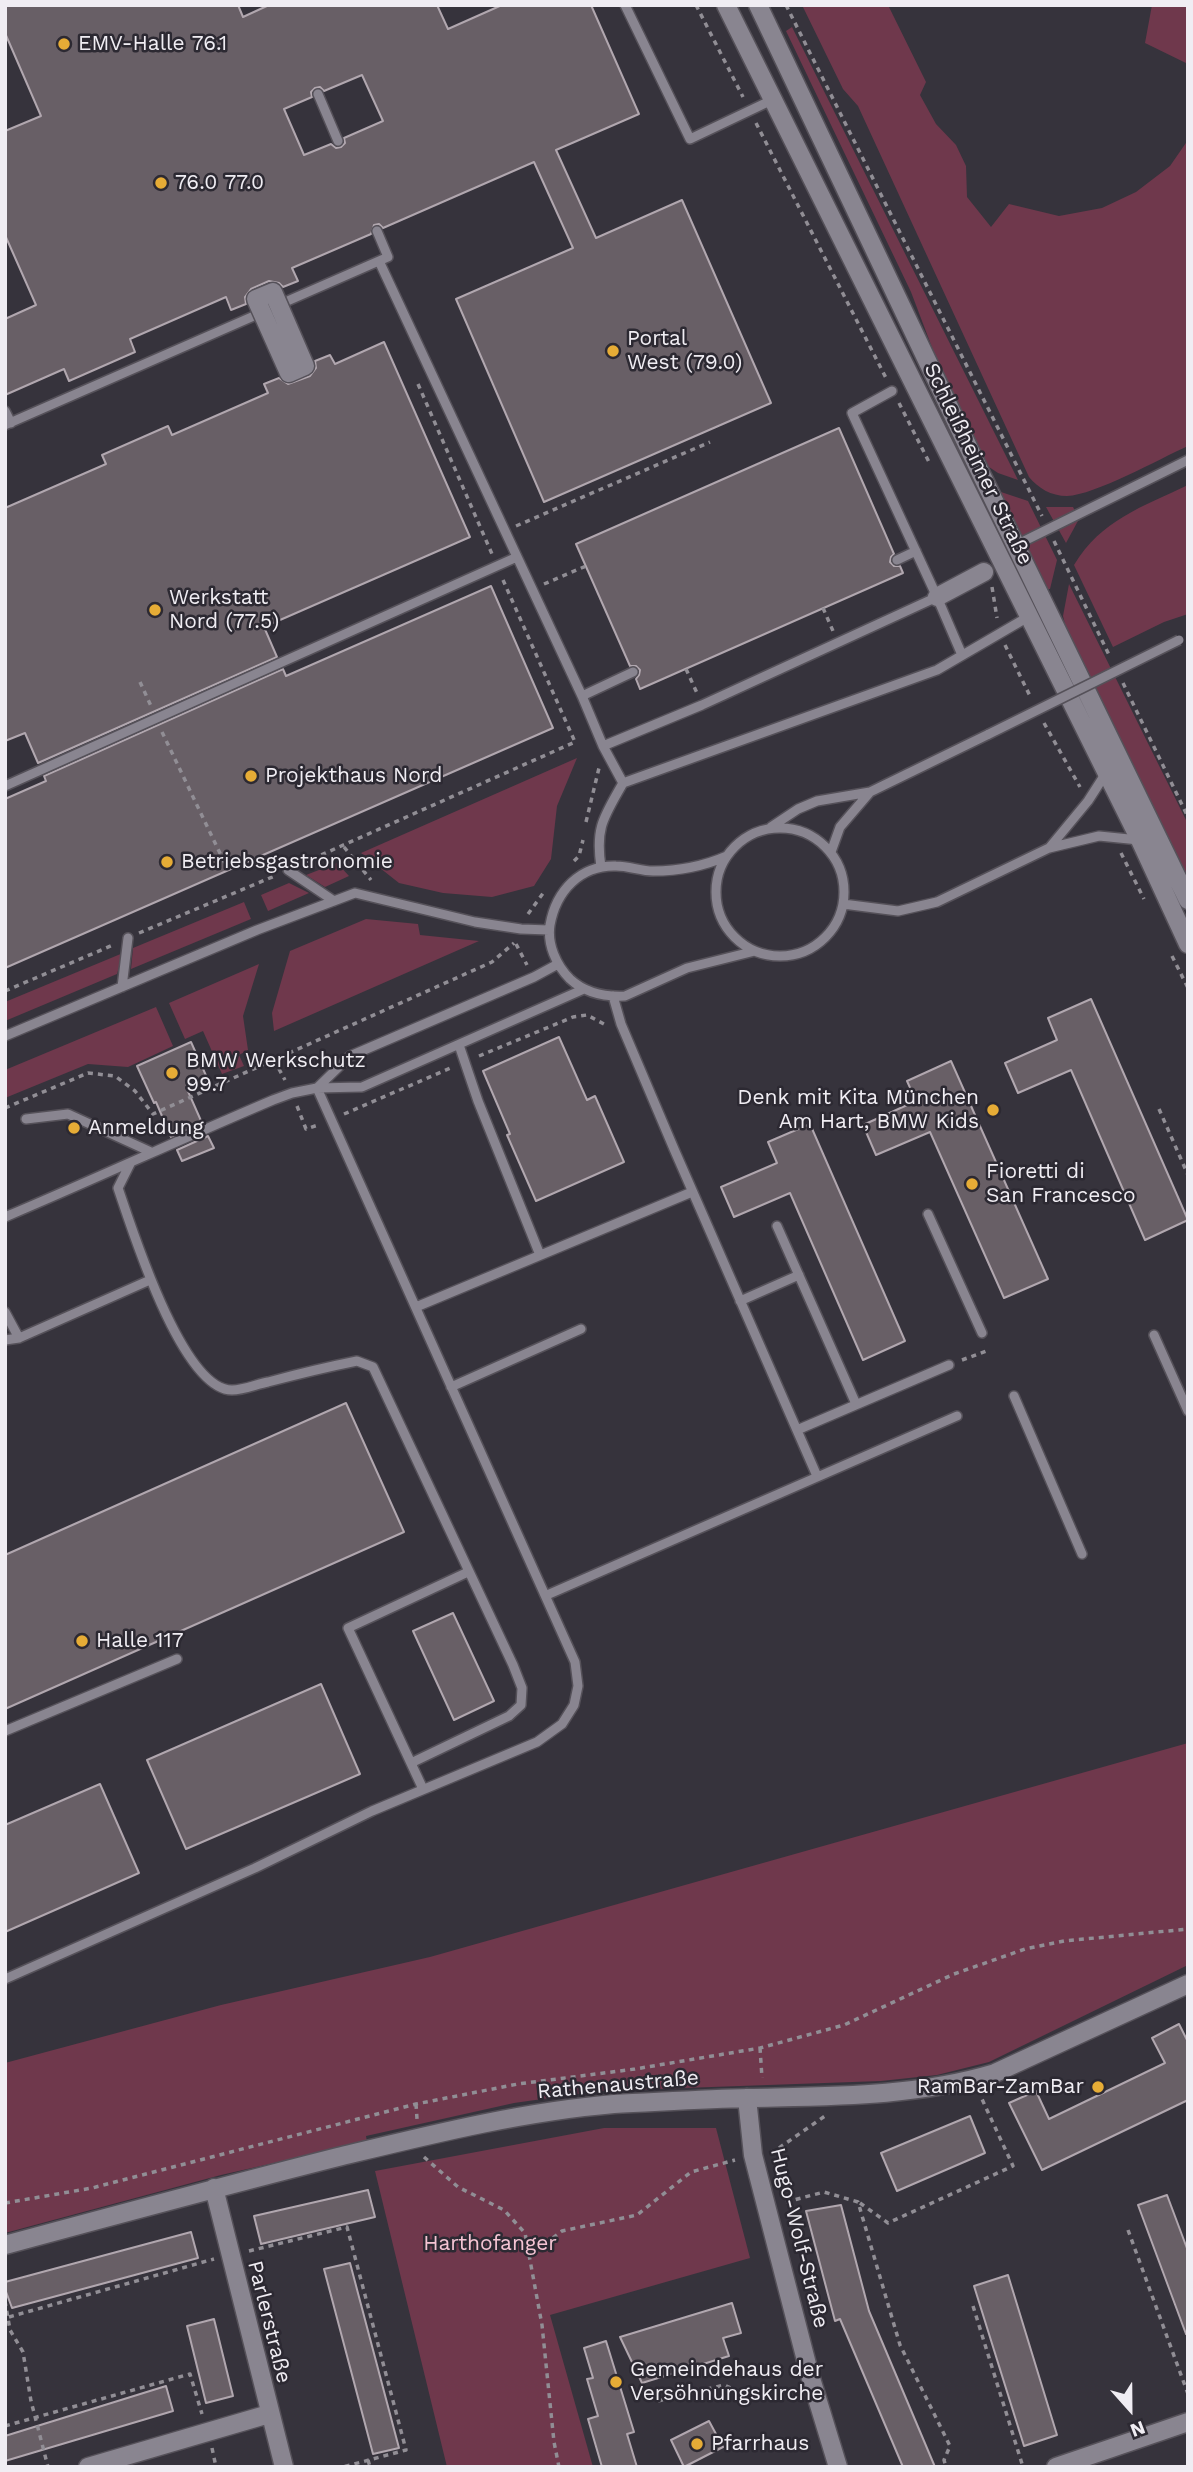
<!DOCTYPE html>
<meta charset="utf-8">
<style>
body{margin:0}
#map{position:relative;width:1193px;height:2472px;overflow:hidden;background:#36333c;font-family:"Work Sans",sans-serif}
canvas{display:block}
.frame{position:absolute;inset:0;border:7px solid #f0edf3;pointer-events:none}
.north{position:absolute;left:1095px;top:2374px;width:70px;height:70px;-webkit-text-stroke:5px #2c2932;paint-order:stroke;rotate:159deg;font-size:19px;font-weight:700;line-height:28px;text-align:center;color:#f0edf3}
.north::after{content:'';display:block;margin:auto;width:24px;height:32px;background:#f0edf3;clip-path:polygon(50% 0,100% 100%,50% 72%,0 100%)}
</style>
<div id="map">
<canvas width="1193" height="2472"></canvas>
<div class="frame"></div>
<div class="north">N</div>
</div>
<script>
const g = document.querySelector('canvas').getContext('2d');
g.lineJoin = 'round';
function paint(path, color) {
  g.fillStyle = color;
  g.fill(path, 'evenodd');
}
function trace(path, color, width, dash) {
  g.strokeStyle = color;
  g.lineWidth = width;
  g.lineCap = dash ? 'butt' : 'round';
  g.setLineDash(dash || []);
  g.stroke(path);
}
function label(font, color, halo, rows, align = 'center') {
  g.font = font + ' "Work Sans",sans-serif';
  g.lineWidth = 5;
  g.setLineDash([]);
  g.textBaseline = 'middle';
  g.strokeStyle = halo;
  g.fillStyle = color;
  for (const [text, x, y, turn = 0] of rows) {
    g.save();
    g.translate(x, y);
    g.rotate((+turn || 0) * Math.PI / 180);
    g.textAlign = isNaN(turn) ? turn : align;
    if (halo) g.strokeText(text, 0, 0);
    g.fillText(text, 0, 0);
    g.restore();
  }
}
paint(new Path2D(`
 M802,5H888L926,82L920,95L936,124L956,145L966,166L967,197L991,227L1009,204L1059,216L1102,208L1136,192L1170,166L1188,140V446C1159,459 1095,495 1067,496C1051,496 1038,488 1029,477L858,106L843,89Z
 M1152,5H1188V64L1145,43Z
 M792,27L1018,480L998,473L986,465L952,400L911,292L786,31Z
 M1188,485V614L1164,622L1113,647L1074,565C1101,520 1142,507 1188,485Z
 M1001,492L1028,501L1057,560L1050,589H1043L999,498Z
 M1046,507H1073L1079,519L1066,543Z
 M1069,584L1188,824V879L1068,636L1063,616Z
 M577,758L557,806L551,859L534,886L492,897L443,893L399,883L361,853Z
 M337,863L349,876L325,887L306,875Z
 M289,883L309,893L268,911L261,895Z
 M244,902L251,919L131,969L133,948Z
 M366,919L418,924L420,935L479,941L274,1031L272,1013L290,951Z
 M123,953L117,974L5,1021V1002Z
 M259,964L243,1016L248,1050L239,1055L244,1066L222,1074L203,1031L185,1039L169,1003Z
 M156,1007L173,1046L128,1067L88,1064L5,1098V1070Z
 M1188,1743V1965L989,2062L937,2075L881,2081L599,2091L514,2103L366,2136L367,2142L221,2175L5,2233V2063L221,2005L430,1957Z
 M604,2128H716L750,2258L550,2315L593,2467H447L375,2171Z`), '#6f384c');
const building = new Path2D(`
 M5,5H238L243,17L269,5H437L448,29L502,5H591L639,114L556,150L596,238L682,200L771,403L544,502L456,299L573,248L534,162L383,228L379,224L374,225L371,234L292,268L298,281L283,287L279,283L269,281L251,289L245,297L246,304L231,310L226,297L130,339L135,352L69,381L64,369L5,395V319L36,305L5,235V131L41,116L5,33ZM362,75L383,121L344,138L345,143L341,147L336,148L331,144L304,155L284,109L312,97L311,92L315,88L320,87L324,91Z
 M384,342L470,537L264,627L277,657L38,763L25,733L5,741V508L106,464L102,455L168,426L172,435L268,393L264,384L279,378L288,384L310,376L316,368L315,361L330,355L335,364Z
 M839,428L894,554L891,557L890,562L894,566H900L903,573L640,689L636,679L639,675L640,670L636,666H630L576,544Z
 M491,586L553,728L5,968V799L46,781L44,776L283,669L286,676Z
 M1091,999L1188,1220L1145,1240L1071,1070L1018,1093L1005,1063L1057,1040L1048,1018Z
 M559,1037L587,1100L595,1096L624,1162L536,1201L507,1135L510,1134L483,1071Z
 M191,1042L208,1080L187,1089L202,1123L171,1137L156,1102L154,1103L137,1066Z
 M951,1061L1048,1279L1004,1298L930,1132L876,1155L863,1125L916,1101L907,1081Z
 M810,1124L905,1341L863,1360L790,1193L734,1217L721,1187L777,1163L768,1142Z
 M208,1136L214,1148L182,1161L177,1150Z
 M346,1403L404,1532L5,1709V1555Z
 M453,1613L494,1701L454,1720L413,1631Z
 M321,1684L360,1774L186,1849L147,1760Z
 M100,1784L139,1873L5,1932V1825Z
 M1179,2024L1188,2042V2100L1042,2170L1009,2103L1036,2091L1049,2119L1165,2063L1152,2038Z
 M970,2116L985,2153L897,2191L881,2153Z
 M368,2190L375,2217L261,2244L254,2216Z
 M1167,2195L1188,2251V2333L1186,2334L1138,2205Z
 M841,2205L869,2311L935,2467H903L840,2319L835,2321L806,2211Z
 M191,2232L198,2258L12,2308L5,2289V2282Z
 M350,2263L399,2448L373,2454L324,2269Z
 M1008,2275L1057,2435L1024,2446L974,2286Z
 M732,2303L741,2333L723,2338L729,2356L642,2383L620,2337Z
 M214,2319L233,2396L206,2403L187,2326Z
 M606,2341L634,2432L627,2434L637,2467H602L588,2419L598,2416L587,2379L593,2378L584,2348Z
 M166,2386L173,2411L5,2461V2436Z
 M709,2421L723,2447L684,2467L671,2440Z`);
paint(building, '#685f66');
trace(building, '#b1a7af', 2);
const lane = new Path2D(`
 M625,5L690,139L772,100
 M318,94L338,141
 M379,261L582,696
 M276,306L388,257L377,231
 M892,391L852,413L937,597
 M5,411L11,423
 M5,425L263,312
 M1016,545L1188,460
 M897,560L916,551
 M603,746L702,705L937,597L962,655
 M623,783L937,670L1028,617
 M5,786L517,557
 M771,827L798,809L817,801L870,792L989,734
 M716 892a64 64 0 1 1 128 0a64 64 0 1 1-128 0Z
 M1050,847L1088,801L1106,773
 M831,852L840,827L870,792
 M727,856C704,866 679,871 653,871C641,871 629,866 616,866C580,865 556,891 550,925C547,944 556,965 570,979C585,993 604,997 625,996L687,968L755,951
 M601,867C595,827 604,817 623,783L603,746L582,696L633,672
 M288,870L334,901
 M843,904L898,911L937,902L1049,848L1099,836L1139,840
 M122,987L128,938
 M613,996L621,1024L674,1149L817,1476
 M5,1036L257,930L355,893L475,922L521,929L549,930
 M459,1045L478,1101L540,1255
 M317,1088L350,1056L534,977L558,964
 M26,1119L68,1114L151,1152
 M130,1164L118,1188C132,1229 182,1390 232,1390C244,1390 257,1384 268,1382C298,1374 327,1367 357,1361L373,1367L513,1665L522,1688L521,1705L509,1716L411,1763
 M928,1214L982,1333
 M5,1217C95,1179 183,1138 273,1100L292,1093L317,1088L362,1087L584,989
 M777,1226L856,1404
 M740,1301L799,1275
 M416,1307L692,1192
 M5,1312L19,1338
 M1154,1335L1188,1411
 M5,1340L19,1338L150,1280
 M451,1387L581,1329
 M1014,1396L1082,1554
 M797,1430L949,1365
 M547,1595L957,1416
 M5,1731L177,1659
 M423,1789L348,1628L468,1572
 M5,1979L255,1868L372,1811L537,1742L562,1724L574,1705L578,1686L575,1662L317,1088`);
const street = new Path2D(`
 M937,597L984,572
 M747,2098L753,2155L809,2372L838,2467
 M214,2188L284,2467
 M5,2245C116,2215 227,2185 338,2157C429,2135 520,2112 614,2104C659,2102 704,2099 749,2098C831,2096 915,2097 995,2073L1188,1984
 M88,2467L269,2414
 M1056,2467L1188,2422`);
const secondary = new Path2D(`
 M726,5L1140,840L1188,944
 M758,5L982,476L1188,900`);
trace(lane, '#555159', 12);
trace(street, '#555159', 21);
trace(secondary, '#555159', 21);
trace(new Path2D(`
 M696,5L743,97
 M786,5L1042,516
 M756,123L886,378
 M418,384L492,554
 M899,403L929,462
 M516,526L710,442
 M1054,541L1110,657
 M544,584L586,566
 M992,587L997,618
 M823,608L833,631
 M1005,645L1031,698
 M686,669L697,693
 M140,682L151,706
 M1123,683L1188,817
 M1044,723L1080,787
 M162,732L228,870
 M586,822L599,768
 M344,847L371,880
 M1121,853L1144,899
 M574,861L579,856L583,840
 M303,863L575,742L503,580
 M528,914L544,892
 M139,933L277,875
 M516,944L527,965
 M1172,956L1188,988
 M5,991L113,945
 M479,1056L573,1017L587,1015L604,1024
 M274,1060L285,1080
 M297,1106L306,1129L318,1125
 M5,1108L88,1073L115,1076L135,1091L153,1114L492,962L514,943
 M1159,1109L1188,1175
 M344,1114L453,1067
 M962,1360L989,1350
 M760,2048L762,2078
 M416,2104L417,2119
 M770,2152L776,2150L825,2116
 M424,2157L458,2187L504,2210L525,2233L542,2325L554,2442L559,2467
 M786,2202L824,2192L858,2202L900,2345L950,2446L944,2460L946,2467
 M5,2203L92,2188L416,2104L518,2084L635,2069L760,2048L844,2025L954,1974L1025,1949L1064,1941L1188,1929
 M860,2203L888,2223L1013,2166L981,2097
 M1128,2230L1188,2394
 M249,2251L347,2227L406,2450L343,2467
 M529,2256L562,2231L637,2215L691,2172L735,2160
 M5,2301L10,2330L23,2352L31,2401L48,2467
 M973,2306L1023,2467
 M9,2317L214,2259
 M658,2401L724,2385L746,2395
 M5,2426L190,2374L202,2414
 M212,2448L216,2467
 M368,2460L370,2467`), '#918e95', 3.5, [5, 5]);
trace(lane, '#898590', 9);
trace(street, '#898590', 18);
trace(secondary, '#898590', 18);
const laneBridge = new Path2D(`
 M989,734L1179,640`);
const streetBridge = new Path2D(`
 M273,292L305,366L289,373L256,299Z`);
trace(laneBridge, '#555159', 12, []);
trace(streetBridge, '#555159', 21, []);
trace(laneBridge, '#898590', 9);
trace(streetBridge, '#898590', 18);
for (const [x, y, r, color] of [
 [64,44,7,"#e6ac36"],
 [161,183,7,"#e6ac36"],
 [613,351,7,"#e6ac36"],
 [155,610,7,"#e6ac36"],
 [251,776,7,"#e6ac36"],
 [167,862,7,"#e6ac36"],
 [172,1073,7,"#e6ac36"],
 [993,1110,7,"#e6ac36"],
 [74,1128,7,"#e6ac36"],
 [972,1184,7,"#e6ac36"],
 [82,1641,7,"#e6ac36"],
 [1098,2087,7,"#e6ac36"],
 [616,2382,7,"#e6ac36"],
 [697,2444,7,"#e6ac36"]
]) {
  const dot = new Path2D();
  dot.arc(x, y, r, 0, 2 * Math.PI);
  g.fillStyle = color;
  g.fill(dot);
  trace(dot, '#2c2932', 2.5);
}
label('21px', '#f0edf3', '#2c2932', [
 ["EMV-Halle 76.1",78,44],
 ["76.0 77.0",175,183],
 ["Portal",627,339],
 ["West (79.0)",627,363],
 ["Werkstatt",169,598],
 ["Nord (77.5)",169,622],
 ["Projekthaus Nord",265,776],
 ["Betriebsgastronomie",181,862],
 ["BMW Werkschutz",186,1061],
 ["99.7",186,1085],
 ["Denk mit Kita München",979,1098,"right"],
 ["Am Hart, BMW Kids",979,1122,"right"],
 ["Anmeldung",88,1128],
 ["Fioretti di",986,1172],
 ["San Francesco",986,1196],
 ["Halle 117",96,1641],
 ["RamBar-ZamBar",1084,2087,"right"],
 ["Gemeindehaus der",630,2370],
 ["Versöhnungskirche",630,2394],
 ["Pfarrhaus",711,2444]
], 'left');
label('21px', '#f0edf3', '#2c2932', [
 ["Schleißheimer Straße",978,464,64],
 ["Rathenaustraße",618,2085,-5],
 ["Hugo-Wolf-Straße",799,2238,76],
 ["Parlerstraße",269,2322,76]
]);
label('21px', '#f4c4d3', '#2c2932', [
 ["Harthofanger",490,2244]
]);
</script>
